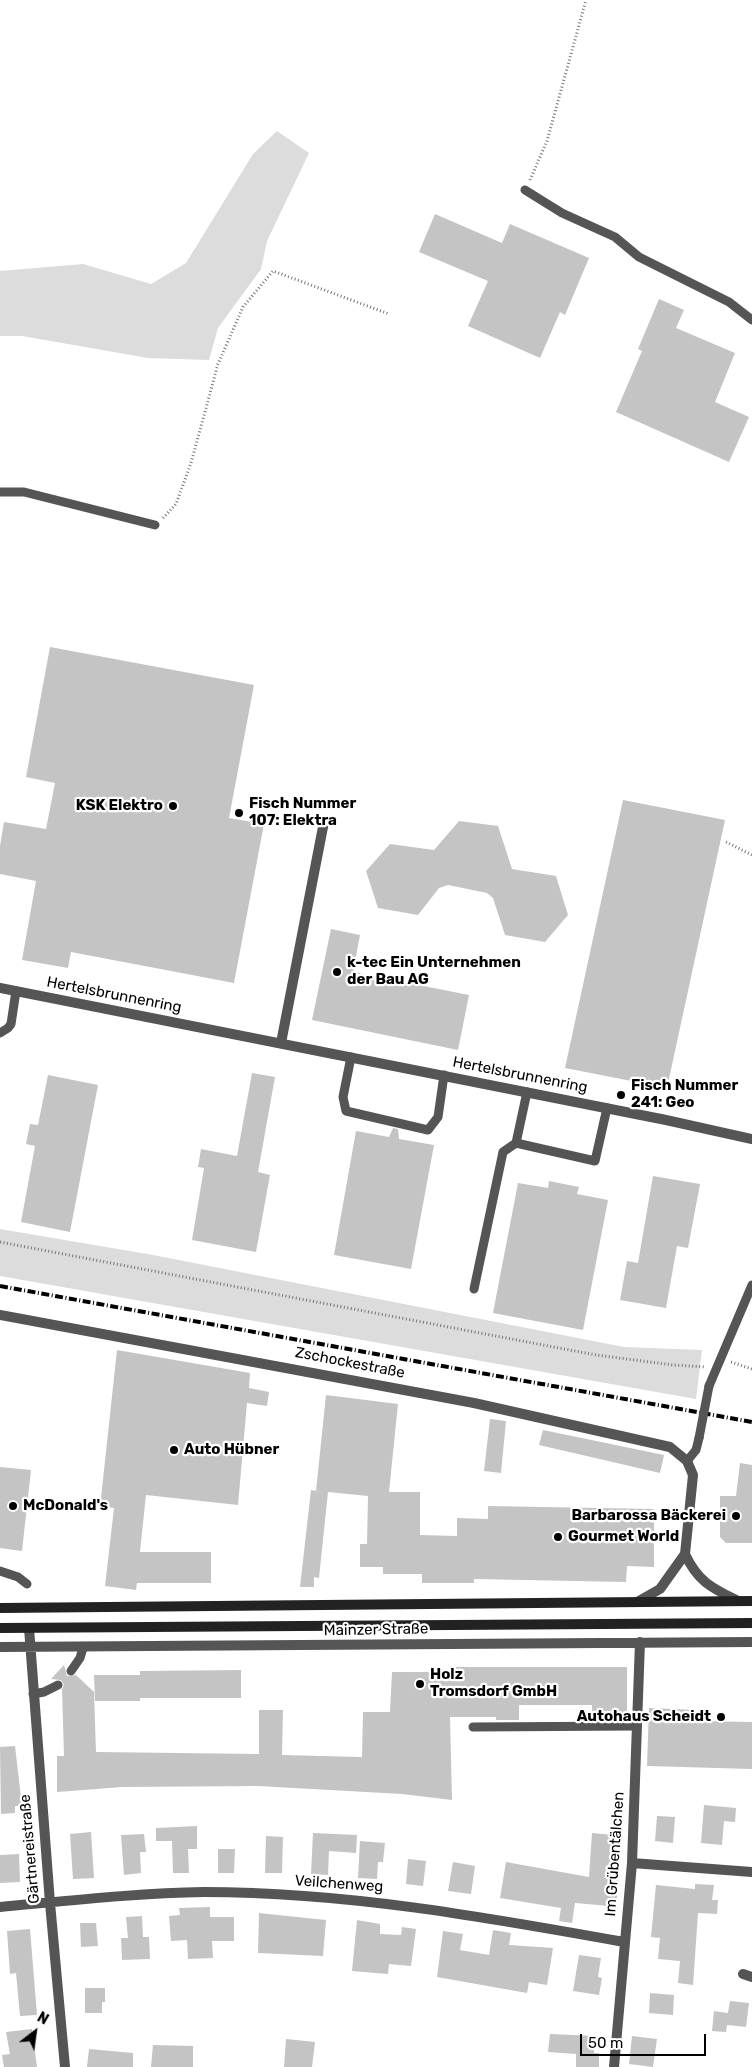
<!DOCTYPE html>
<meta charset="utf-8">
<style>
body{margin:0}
#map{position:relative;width:752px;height:2067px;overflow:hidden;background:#fff;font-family:Rubik,sans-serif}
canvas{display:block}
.north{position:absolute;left:10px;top:2007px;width:50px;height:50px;-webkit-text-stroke:4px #fff;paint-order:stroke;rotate:30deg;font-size:14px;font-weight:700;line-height:20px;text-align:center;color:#000}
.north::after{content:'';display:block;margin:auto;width:18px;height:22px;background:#000;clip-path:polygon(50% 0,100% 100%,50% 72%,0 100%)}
.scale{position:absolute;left:580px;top:2034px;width:126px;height:22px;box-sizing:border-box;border:2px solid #000;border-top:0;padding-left:6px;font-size:15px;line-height:18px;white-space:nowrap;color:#000;-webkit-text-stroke:4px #fff;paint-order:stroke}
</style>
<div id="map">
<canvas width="752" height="2067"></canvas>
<div class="north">N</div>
<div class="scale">50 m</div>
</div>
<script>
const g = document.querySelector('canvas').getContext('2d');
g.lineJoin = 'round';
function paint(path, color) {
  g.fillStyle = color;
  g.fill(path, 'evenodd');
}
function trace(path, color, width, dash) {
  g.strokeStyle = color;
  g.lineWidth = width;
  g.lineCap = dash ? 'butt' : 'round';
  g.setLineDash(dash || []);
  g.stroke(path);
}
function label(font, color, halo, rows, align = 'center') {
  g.font = font + ' Rubik,sans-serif';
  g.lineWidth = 4.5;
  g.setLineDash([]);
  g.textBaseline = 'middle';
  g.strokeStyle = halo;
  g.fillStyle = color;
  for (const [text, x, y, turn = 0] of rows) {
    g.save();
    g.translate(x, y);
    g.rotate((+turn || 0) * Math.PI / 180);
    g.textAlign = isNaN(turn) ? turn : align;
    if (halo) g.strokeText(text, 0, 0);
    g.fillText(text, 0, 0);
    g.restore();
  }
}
paint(new Path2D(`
 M277,131L309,153L267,241L261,269L218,328L209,360L148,358L22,336H0V271L83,264L151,284L186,263L253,154Z
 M0,1229L153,1255L624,1347L702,1350L696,1399L0,1276Z`), '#dcdcdc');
paint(new Path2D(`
 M435,214L502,243L510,224L589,258L565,315L560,312L540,358L468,326L488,281L419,252Z
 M659,299L684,310L676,328L735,353L715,402L749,417L729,462L616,412L642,351L638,349Z
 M50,647L254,685L229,818L264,824L234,983L71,952L68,968L22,960L36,881L0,874V846L4,822L46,829L55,783L26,777Z
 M623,800L725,820L667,1088L565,1068Z
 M459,821L498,826L512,869L556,876L568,915L545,942L505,935L493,898L487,893L448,885L439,888L418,915L378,908L366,871L390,844L434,850Z
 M331,929L360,935L353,972L469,995L458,1050L312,1020Z
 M252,1073L275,1077L258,1172L270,1175L256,1252L192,1240L204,1168L198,1167L201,1149L237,1156Z
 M48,1075L98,1085L70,1232L21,1222L35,1146L26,1144L30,1124L38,1125Z
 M393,1128L398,1129L399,1139L434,1145L411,1269L334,1255L356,1131L389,1137Z
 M653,1176L700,1184L688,1248L677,1246L666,1308L620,1300L627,1261L638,1263Z
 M549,1181L579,1187L577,1194L608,1200L583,1330L493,1313L518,1183L548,1188Z
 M117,1350L250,1373L249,1388L269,1392L267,1406L247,1403L238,1505L146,1495L140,1552H211V1583H137L136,1590L105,1586L114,1508L100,1507Z
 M326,1395L398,1404L389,1492H420V1535L457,1536V1518L488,1519V1506L654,1509V1567L627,1566L626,1582L474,1579V1583H422V1574H383V1567H360V1544H367L368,1496L328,1492L319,1578L314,1577V1587H300L311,1490L325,1492L316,1491Z
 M490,1419L506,1421L501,1473L484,1471Z
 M543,1430L664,1455L660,1473L539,1445Z
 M740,1463L752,1465V1543H726L720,1537V1496H736Z
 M0,1467L31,1470L22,1551L0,1548Z
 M64,1665L67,1676L76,1675L94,1692L96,1752L259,1754V1710H283L282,1755L362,1757L363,1712H390L392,1672H456V1667H627V1715H614V1719H592V1705H519V1720H496V1717H450L452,1800L402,1794L258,1786L122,1787L57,1792V1756H64L62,1689L64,1685L61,1680L51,1679Z
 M241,1670V1698H140V1701H95L94,1675H140V1671Z
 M649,1708L696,1710V1721L752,1722V1769L647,1766Z
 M15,1746L22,1806H15V1813L1,1814L0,1747Z
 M704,1805L736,1808L735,1822L724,1821L722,1845L701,1843Z
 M657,1816L675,1817L673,1843L655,1841Z
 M197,1826V1849H188L189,1873H173L172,1841H156V1828Z
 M91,1832L94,1878L73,1879L70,1834Z
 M313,1833L357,1835L356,1853L329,1851L328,1875L311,1874Z
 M592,1833L614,1835L612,1870L619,1871L617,1898H610L609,1906L575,1903L572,1923L559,1921L561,1908L500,1898L506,1862L589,1877Z
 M144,1834L146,1852H140L141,1873L124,1875L121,1835Z
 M266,1836L283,1837L282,1873H265Z
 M360,1841L385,1843L383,1862H378L377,1879L358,1878Z
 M218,1849H235L234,1873H218Z
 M19,1854L20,1882L0,1883V1855Z
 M408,1859L426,1861L423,1886L406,1884Z
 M453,1862L475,1866L471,1894L448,1891Z
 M695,1884L714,1885L712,1900H718L717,1914L698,1913L693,1985L678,1983L680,1961L658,1959L660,1938L651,1937L656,1885L695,1889Z
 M210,1907V1917H234V1941H212L213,1958L188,1959L187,1940L171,1941L169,1916L180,1915L179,1908Z
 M259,1913L326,1920L323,1956L258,1953Z
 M142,1916L143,1937H149L150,1959L122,1960L121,1938H128L126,1917Z
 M357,1920L380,1924V1934L401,1935L402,1927L416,1929L411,1966L389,1964L388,1974L352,1971Z
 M80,1923H96L98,1946L81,1947Z
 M30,1929L37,2015L20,2016L16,1973L10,1974L7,1931Z
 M493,1930L511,1933L509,1945L553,1948L547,1985L529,1982L527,1993L437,1977L443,1931L463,1934L460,1950L489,1955Z
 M579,1955L601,1958L598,1977L602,1978L599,1995L573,1991Z
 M85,1988H105V2002H102V2013H85Z
 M650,1993L674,1995L673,2015L649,2013Z
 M730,2001L749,2003L746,2027L727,2025L726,2032L712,2031L714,2011L728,2013Z
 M32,2029L37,2067H4L2,2055L10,2054L6,2032Z
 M550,2034L595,2036L594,2053H599V2067H576V2054L548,2052Z
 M632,2036L657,2039L653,2067L629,2064Z
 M286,2039L315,2042L312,2067H284Z
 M153,2045L193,2046V2067H151Z
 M89,2049L133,2053V2067H87Z`), '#c4c4c4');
trace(new Path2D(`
 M530,180L547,141L586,0
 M163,518L176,504L191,463L218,364L243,307L273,271L389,314
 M726,842L752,855
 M0,1242L596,1355L673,1365L706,1367
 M731,1362L752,1369`), '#777', 3, [1, 2.5]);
trace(new Path2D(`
 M525,190L562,213L615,237L639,257L729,302L752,320
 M0,492H24L155,525
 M0,1033L8,1028L11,1024L16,991
 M351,1057L343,1097L346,1111L428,1130L438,1117L444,1075
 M516,1143L595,1161L607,1108
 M474,1289L503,1152L516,1143L527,1092
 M709,1386L752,1285
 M687,1461L696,1450L699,1438
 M0,1571L18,1577L27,1584
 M71,1671L80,1658L83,1648
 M33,1694L44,1692L58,1685
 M473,1727L637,1726`), '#555', 9);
trace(new Path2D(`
 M0,988L666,1120L752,1139
 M281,1043L323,827
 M0,1315L474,1403L670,1447L687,1461L693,1475L685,1554L660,1589L637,1602
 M685,1554C698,1582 712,1588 738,1601
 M29,1628L50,1903L65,2067
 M0,1647L752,1642
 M632,1863L752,1872
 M0,1907C66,1901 138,1893 204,1892C346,1892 485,1917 624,1942
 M743,1974L752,1977
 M614,2067L632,1863L640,1642`), '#555', 10);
trace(new Path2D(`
 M0,1608L752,1601
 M0,1628L752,1623`), '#222', 10);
trace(new Path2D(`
 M0,1286L752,1422`), '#000', 4, [8, 2.5, 1, 2.5]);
trace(new Path2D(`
 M699,1438L709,1386`), '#555', 9);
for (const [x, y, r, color] of [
 [173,806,5,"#000"],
 [239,813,5,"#000"],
 [337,972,5,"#000"],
 [621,1095,5,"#000"],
 [174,1450,5,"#000"],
 [13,1506,5,"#000"],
 [736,1516,5,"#000"],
 [558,1537,5,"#000"],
 [420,1684,5,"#000"],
 [721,1717,5,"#000"]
]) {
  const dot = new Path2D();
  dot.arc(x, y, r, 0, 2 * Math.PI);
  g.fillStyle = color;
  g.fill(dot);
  trace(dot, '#fff', 2);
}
label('bold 15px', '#000', '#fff', [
 ["Fisch Nummer",249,804],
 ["107: Elektra",249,821],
 ["KSK Elektro",163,806,"right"],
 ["k-tec Ein Unternehmen",347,963],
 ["der Bau AG",347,980],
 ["Fisch Nummer",631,1086],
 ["241: Geo",631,1103],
 ["Auto Hübner",184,1450],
 ["McDonald's",23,1506],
 ["Barbarossa Bäckerei",726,1516,"right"],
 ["Gourmet World",568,1537],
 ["Holz",430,1675],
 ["Tromsdorf GmbH",430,1692],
 ["Autohaus Scheidt",711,1717,"right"]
], 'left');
label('15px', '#000', '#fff', [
 ["Hertelsbrunnenring",114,995,11],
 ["Hertelsbrunnenring",520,1075,11],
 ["Zschockestraße",350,1363,11],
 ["Mainzer Straße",376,1630,-1],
 ["Gärtnereistraße",30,1849,-95],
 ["Im Grübentälchen",615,1854,-86],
 ["Veilchenweg",339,1884,4]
]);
</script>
